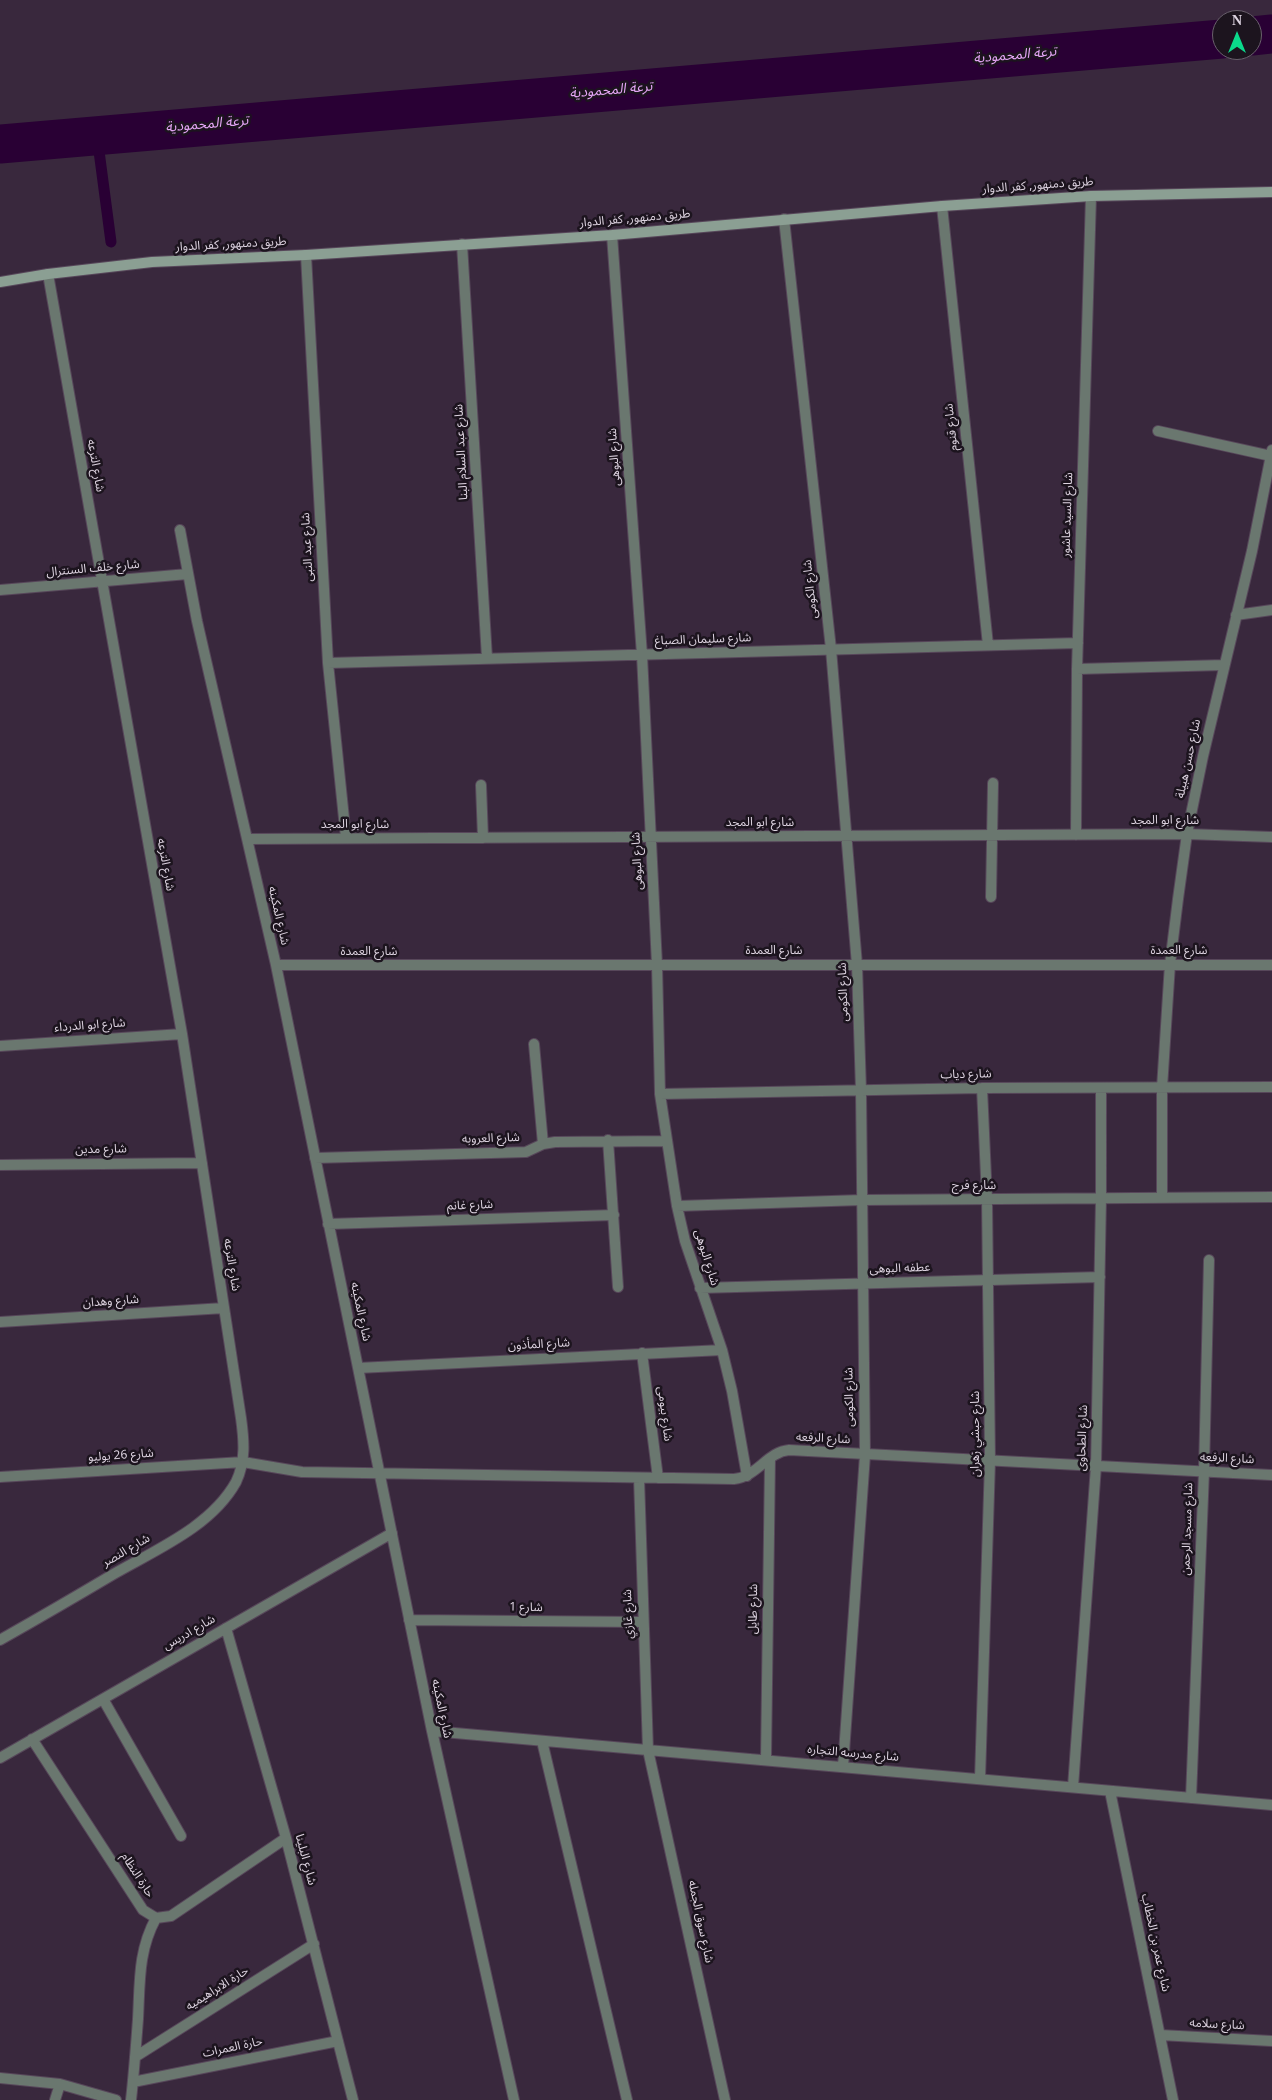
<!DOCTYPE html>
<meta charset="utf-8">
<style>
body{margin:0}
#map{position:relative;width:1272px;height:2100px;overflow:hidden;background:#39283d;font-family:Georgia,serif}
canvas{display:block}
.north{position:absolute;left:1212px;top:10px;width:50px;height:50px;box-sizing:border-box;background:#1c141e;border:1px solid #69606c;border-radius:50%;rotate:0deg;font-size:14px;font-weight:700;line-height:20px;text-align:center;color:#ddd3e0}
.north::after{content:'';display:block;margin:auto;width:18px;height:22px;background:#0bd98b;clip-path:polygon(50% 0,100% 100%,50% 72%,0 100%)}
</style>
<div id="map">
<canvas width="1272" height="2100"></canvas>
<div class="north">N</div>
</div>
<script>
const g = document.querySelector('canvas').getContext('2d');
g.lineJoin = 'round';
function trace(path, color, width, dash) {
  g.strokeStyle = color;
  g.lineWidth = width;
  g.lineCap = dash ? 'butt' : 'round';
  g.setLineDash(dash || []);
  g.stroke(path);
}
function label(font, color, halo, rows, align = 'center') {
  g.font = font + ' Georgia,"Noto Sans Arabic",serif';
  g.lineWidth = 5;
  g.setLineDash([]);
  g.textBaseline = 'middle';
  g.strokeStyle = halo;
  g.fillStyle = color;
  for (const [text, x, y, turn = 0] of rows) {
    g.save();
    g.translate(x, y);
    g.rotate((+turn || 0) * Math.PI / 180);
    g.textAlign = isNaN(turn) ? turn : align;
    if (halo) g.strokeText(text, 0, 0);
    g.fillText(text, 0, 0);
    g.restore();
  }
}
trace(new Path2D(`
 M97,136L111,242`), '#290034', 11);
trace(new Path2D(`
 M1252,36L1272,34
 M0,144L1222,39`), '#290034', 39);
const street = new Path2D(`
 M942,206L988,645
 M784,219L831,649L857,965L861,1091L865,1455L843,1767
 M612,235L642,655L657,965L660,1094L677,1206L685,1241L722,1350L732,1391L747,1476
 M462,244L487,658
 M306,255L328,663L346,838
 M1158,431L1271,456
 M180,530L197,621L276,965L432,1731L514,2100
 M0,590L188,574
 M1236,615L1272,610
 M328,663L1078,643
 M1077,669L1224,665
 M481,785L483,838
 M1076,835L1077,669L1091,196
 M247,839L1187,834L1272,837
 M991,897L993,783
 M276,965H1272
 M534,1044L543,1144
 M0,1046L182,1034
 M660,1094L982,1088L1272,1087
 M608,1140L618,1287
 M315,1158L526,1152L543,1144L555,1142L666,1141
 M0,1165L202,1163
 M1162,1198V1088L1170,964L1178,899L1187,834L1203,756L1252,551L1272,450
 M677,1206L862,1200L1272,1197
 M328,1224L614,1215
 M700,1288L1100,1277
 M0,1322L224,1308
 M642,1353L658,1478
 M358,1368L722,1350
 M0,1477L243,1462L302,1472L734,1479C757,1477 767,1452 789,1450L1272,1475
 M639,1478L648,1750L725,2100
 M409,1620L643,1622
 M226,1628L286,1838L353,2100
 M0,1640C37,1619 75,1597 112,1575C155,1550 211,1527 236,1482C246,1461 244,1440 241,1418L182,1034L48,274
 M103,1699L181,1836
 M432,1731L1272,1805
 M32,1739L143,1910L156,1918L171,1916L286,1838
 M542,1741L627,2100
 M0,1758L392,1533
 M766,1760L770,1458
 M980,1779L990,1461L987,1199L982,1088
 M1073,1787L1096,1466L1101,1198V1088
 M1110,1791L1173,2100
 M1191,1798L1204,1471L1209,1260
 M1160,2035L1272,2041
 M135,2057L314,1944
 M0,2078L60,2084L116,2100
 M133,2082L338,2041
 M55,2100L60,2084
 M131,2100C134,2073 136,2046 138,2019C140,1982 138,1951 156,1918`);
const secondary = new Path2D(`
 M0,282L48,274L152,262L306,255L612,235L942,206L1091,196L1272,192`);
trace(street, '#57475a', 12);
trace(secondary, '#57475a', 12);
trace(street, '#6a776f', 10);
trace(secondary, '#8b9f93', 10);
label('12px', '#ddd3e0', '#1c141e', [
 ["طريق دمنهور, كفر الدوار",1038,187,-4],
 ["طريق دمنهور, كفر الدوار",635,220,-5],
 ["طريق دمنهور, كفر الدوار",231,246,-3],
 ["شارع قنوم",953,427,-96],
 ["شارع عبد السلام البنا",463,452,-93],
 ["شارع البوهى",616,457,-94],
 ["شارع الترعه",94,466,80],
 ["شارع السيد عاشور",1069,515,-88],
 ["شارع عبد النبى",309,547,-93],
 ["شارع خلف السنترال",93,570,-5],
 ["شارع الكومى",812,589,-96],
 ["شارع سليمان الصباغ",703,641,-2],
 ["شارع حسن هبيلة",1190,759,-78],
 ["شارع ابو المجد",1165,822],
 ["شارع ابو المجد",760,824],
 ["شارع ابو المجد",355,826],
 ["شارع البوهى",639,861,-93],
 ["شارع الترعه",164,865,80],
 ["شارع المكينه",277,916,77],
 ["شارع العمدة",774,952],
 ["شارع العمدة",1179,952],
 ["شارع العمدة",369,953],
 ["شارع الكومى",845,992,-92],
 ["شارع ابو الدرداء",90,1027,-4],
 ["شارع دياب",966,1076,-1],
 ["شارع العروبه",491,1140,-2],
 ["شارع مدين",101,1151,-1],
 ["شارع فرج",974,1187],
 ["شارع غانم",470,1207,-2],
 ["شارع البوهى",705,1258,73],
 ["شارع الترعه",230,1265,81],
 ["عطفه البوهى",900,1270,-2],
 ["شارع وهدان",111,1303,-4],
 ["شارع المكينه",359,1312,78],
 ["شارع المأذون",539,1346,-3],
 ["شارع الكومى",851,1397,-91],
 ["شارع بيومى",663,1414,83],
 ["شارع حبشي زهران",977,1434,-90],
 ["شارع الطحاوى",1084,1438,-88],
 ["شارع الرفعه",823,1440,3],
 ["شارع 26 يوليو",121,1457,-4],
 ["شارع الرفعه",1227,1460,3],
 ["شارع مسجد الرحمن",1189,1529,-88],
 ["شارع النصر",127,1552,-30],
 ["شارع 1",526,1609,1],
 ["شارع طايل",755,1609,-89],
 ["شارع غازي",630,1614,-92],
 ["شارع ادريس",190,1634,-30],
 ["شارع المكينه",440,1709,78],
 ["شارع مدرسه التجاره",853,1755,5],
 ["شارع البلينا",304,1860,75],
 ["حارة النظام",136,1876,57],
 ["شارع سوق الجمله",699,1922,78],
 ["شارع عمر بن الخطاب",1154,1943,78],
 ["حارة الابراهيميه",218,1990,-32],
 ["شارع سلامه",1217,2026,3],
 ["حارة العمرات",233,2049,-12]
]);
label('italic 14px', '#e5a6f6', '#1c141e', [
 ["ترعة المحمودية",1015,57,-5],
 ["ترعة المحمودية",611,92,-5],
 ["ترعة المحمودية",207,126,-5]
]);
</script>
